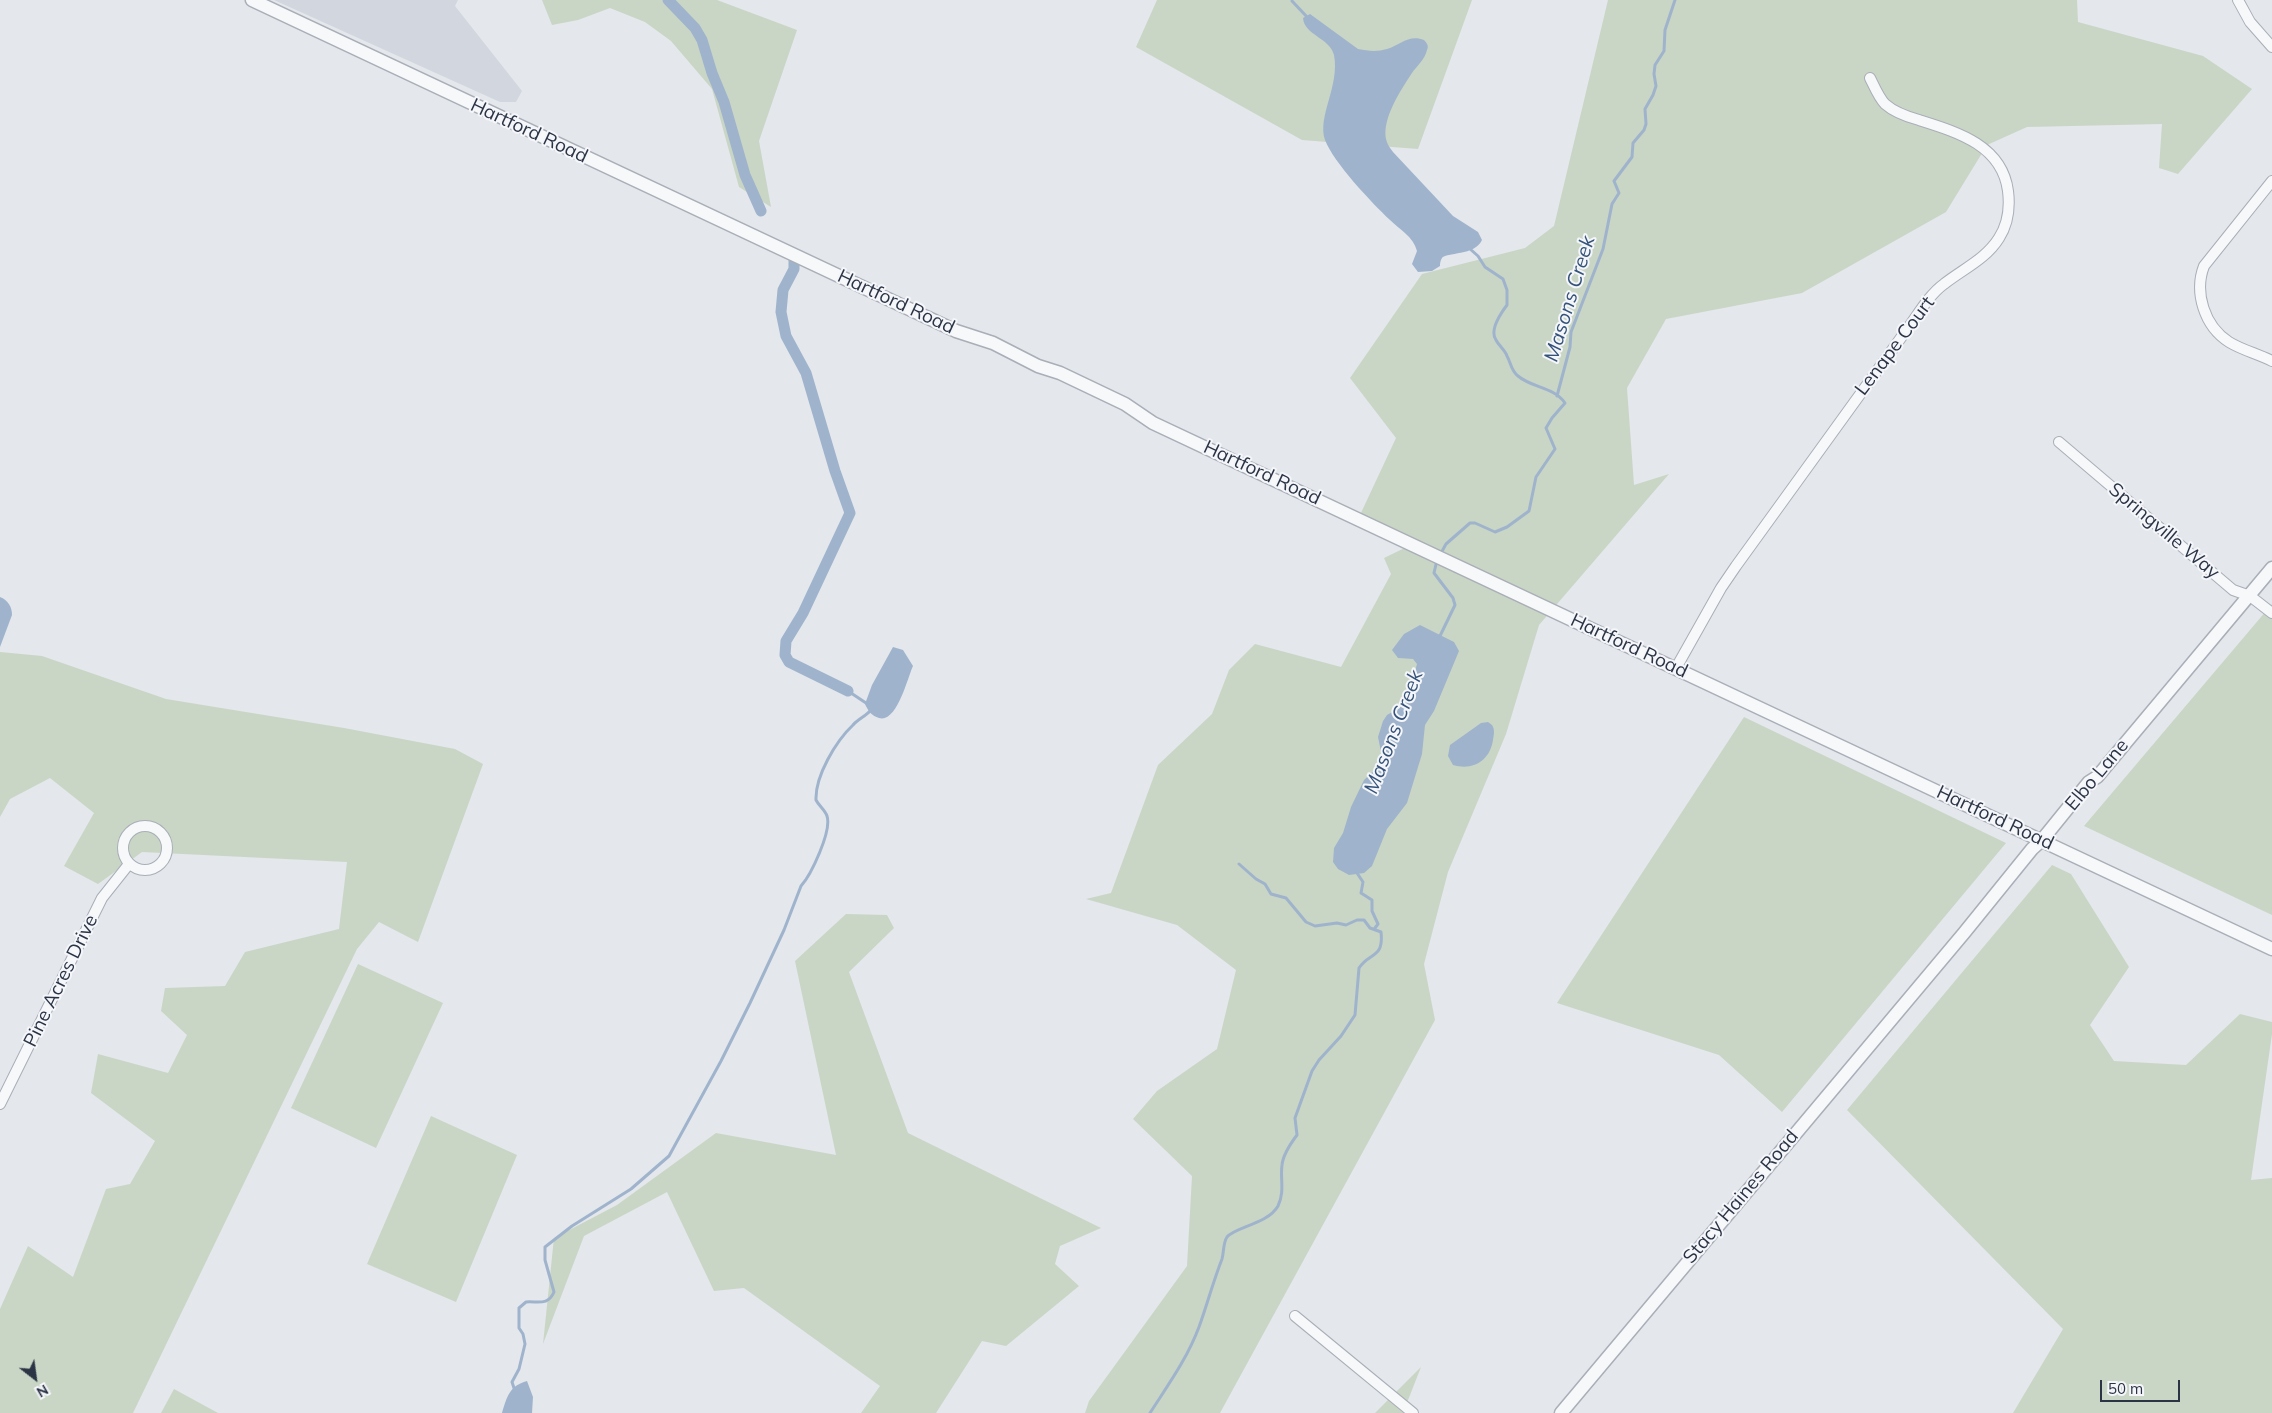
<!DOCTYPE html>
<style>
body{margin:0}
#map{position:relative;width:2272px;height:1413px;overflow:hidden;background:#e4e7ec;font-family:Mulish,sans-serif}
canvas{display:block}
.north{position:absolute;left:10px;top:1353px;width:50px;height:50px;-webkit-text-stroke:4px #f4f6f9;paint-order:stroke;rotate:150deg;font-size:14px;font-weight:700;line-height:20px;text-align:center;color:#2b3445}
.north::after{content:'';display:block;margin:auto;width:18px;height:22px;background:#2b3445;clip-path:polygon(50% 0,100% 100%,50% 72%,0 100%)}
.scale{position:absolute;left:2100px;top:1380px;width:80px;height:22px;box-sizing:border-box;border:2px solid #2b3445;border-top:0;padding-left:6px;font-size:15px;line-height:18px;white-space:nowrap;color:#2b3445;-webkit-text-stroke:4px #f4f6f9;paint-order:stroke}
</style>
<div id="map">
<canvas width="2272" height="1413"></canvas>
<div class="north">N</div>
<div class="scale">50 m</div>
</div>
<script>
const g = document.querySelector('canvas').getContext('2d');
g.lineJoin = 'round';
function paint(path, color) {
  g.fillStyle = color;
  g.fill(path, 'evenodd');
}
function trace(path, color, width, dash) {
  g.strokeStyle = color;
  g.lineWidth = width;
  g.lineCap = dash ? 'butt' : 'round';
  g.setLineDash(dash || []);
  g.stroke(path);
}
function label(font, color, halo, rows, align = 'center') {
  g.font = font + ' Mulish,sans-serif';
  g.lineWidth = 4;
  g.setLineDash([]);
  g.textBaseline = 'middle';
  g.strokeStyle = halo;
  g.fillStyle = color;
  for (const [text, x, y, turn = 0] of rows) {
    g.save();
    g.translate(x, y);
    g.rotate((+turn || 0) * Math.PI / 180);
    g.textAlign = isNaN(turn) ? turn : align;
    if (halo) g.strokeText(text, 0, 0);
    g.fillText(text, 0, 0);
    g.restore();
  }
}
paint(new Path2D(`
 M274,0H458L455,6L522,91L516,102H500Z`), '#d2d6de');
paint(new Path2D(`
 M542,0H717L797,30L759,141L771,207L739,187L712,89L671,41L645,22L610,8L578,20L552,25Z
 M1157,0H1472L1418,149L1302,140L1136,47Z
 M1608,0H2077L2078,22L2203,56L2252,89L2178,174L2159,168L2162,124L2027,127L1987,145L1946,212L1802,293L1666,319L1627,388L1634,485L1669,474L1539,625L1506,734L1448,872L1424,964L1435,1020L1220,1413H1085L1089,1401L1187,1266L1192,1176L1133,1119L1157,1091L1217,1049L1236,970L1177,925L1086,899L1111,893L1158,765L1212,714L1229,670L1255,644L1341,667L1391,574L1384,558L1419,541L1360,515L1396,438L1350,378L1422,274L1525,248L1554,226Z
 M2272,604V915L2084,826Z
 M0,652L42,656L166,699L344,728L455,749L483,764L418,942L379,922L357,949L133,1413H0V1309L28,1246L73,1277L106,1189L130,1184L155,1141L91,1093L98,1054L168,1073L187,1035L161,1011L165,988L225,986L245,952L339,929L347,862L142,852L98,884L64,866L94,813L50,778L10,799L0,817Z
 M1744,717L2006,843L1782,1112L1719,1055L1557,1003Z
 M2052,865L2071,874L2129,967L2090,1025L2114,1061L2186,1065L2240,1014L2272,1022V1034L2251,1180L2272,1178V1413H2013L2063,1329L1847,1110Z
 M846,914L887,915L894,928L849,972L908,1133L1101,1228L1060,1246L1055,1264L1079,1286L1006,1346L982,1341L936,1413H861L880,1386L744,1288L714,1291L667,1192L584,1236L543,1344L554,1238L617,1205L716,1133L836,1155L795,961Z
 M358,964L443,1003L376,1148L291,1108Z
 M431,1116L517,1155L456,1302L367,1264Z
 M1421,1367L1403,1413H1375Z
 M174,1389L218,1413H161Z`), '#c9d6c5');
paint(new Path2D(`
 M1310,14L1358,49C1368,51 1377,52 1387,49C1400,45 1409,34 1424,40C1427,43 1429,46 1427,50C1425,59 1417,66 1412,73C1401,90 1382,118 1386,139C1387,144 1390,148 1393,152L1453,216L1478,232L1482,240C1475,256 1446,252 1442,258C1440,261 1440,264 1440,266L1432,271L1418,272L1412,264L1417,251C1413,236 1400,230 1390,220C1371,202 1334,163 1325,140C1317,116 1340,86 1334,55C1330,38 1304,35 1303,18Z
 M0,597C8,600 12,607 12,615L0,647Z
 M1420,625L1454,642L1459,651L1434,711L1425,725L1422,754L1407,803L1387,829L1372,866L1364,873L1349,875L1338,869L1333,862L1334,848L1343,833L1351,807L1364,780L1379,766L1382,757L1378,737L1383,721L1387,715L1406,704L1417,664L1413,659L1398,658L1392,650L1404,634Z
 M893,647L903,650L913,666C907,679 897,723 879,718C872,716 868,711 865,704L872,685Z
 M1488,722L1492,725C1495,730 1494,734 1493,740C1490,760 1474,771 1453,765L1448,756L1450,745L1481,723Z
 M527,1381L533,1397L532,1413H502C507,1397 509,1386 527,1381Z`), '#9fb4cc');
trace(new Path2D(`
 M1292,1L1308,18
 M1557,396L1570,347L1571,332L1603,249L1612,204L1619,193L1614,181L1632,157L1633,143L1644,130L1646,124L1645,109L1653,95L1656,86L1654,74L1655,65L1664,51L1665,30L1675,0
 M1440,555L1446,544L1470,523H1475L1495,532L1507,527L1529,511L1536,477L1555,449L1546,428L1552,418L1565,403C1554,387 1532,388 1518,376C1511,371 1511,363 1507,356C1505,350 1499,346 1496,340C1489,330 1501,313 1507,305V290L1503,279L1485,267L1478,256L1469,248
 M1437,560L1434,573L1453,598L1455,605L1439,638
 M848,691L869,705
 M1357,873L1363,882L1361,893L1372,900V911L1378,924L1375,928
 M515,1391L512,1382L519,1369L525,1344L523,1334L519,1328V1308L526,1302C538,1301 548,1306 554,1292L545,1260V1247L572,1226L631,1189L669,1156L721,1061L750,1003L784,930L801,886C811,875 832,831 827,816C825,810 819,806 816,800C815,776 836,741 853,725C858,719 866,716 871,710
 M1150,1413C1168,1385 1187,1359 1199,1327C1207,1305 1213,1282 1222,1259C1224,1252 1223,1243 1227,1237C1235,1227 1268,1224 1278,1206C1285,1191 1280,1179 1282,1165C1283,1154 1291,1143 1297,1135L1295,1118L1312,1071L1319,1060L1341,1036L1355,1015L1359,968C1369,952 1384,959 1381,932L1370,928L1364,920H1357L1346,925L1337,923L1315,926L1306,922L1286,898L1271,894L1265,884L1256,879L1239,864`), '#9fb4cc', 3);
trace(new Path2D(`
 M668,0L695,28L702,40L712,73L724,102L745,175L761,211
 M794,258V269L783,290L781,312L786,336L806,373L835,471L850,513L803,613L786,641L785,655L789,662L848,691`), '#9fb4cc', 11);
const minor = new Path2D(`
 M2238,0L2250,22L2272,47
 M2272,361C2258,354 2242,350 2229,342C2204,326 2194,292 2204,266L2272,181
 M2059,442L2233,590L2250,596L2272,613
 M1676,668L1721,588L1736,566L1908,328C1919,313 1929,295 1944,284C1963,269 1986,259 1999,238C2008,224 2010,207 2008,191C2002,145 1957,132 1919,120C1908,117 1894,112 1885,104C1879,98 1874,86 1870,78
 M123 848a22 22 0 1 1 44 0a22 22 0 1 1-44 0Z
 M0,1104L102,898L129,864
 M1295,1316L1413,1413`);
const tertiary = new Path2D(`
 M252,0L956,331L993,343L1038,366L1060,373L1125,404L1153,423L2272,949
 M1561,1413L1964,933L2032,849L2042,840L2089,782L2097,777L2272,568`);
trace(minor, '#a9aeb7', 12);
trace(tertiary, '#a9aeb7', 15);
trace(minor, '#f7f8fa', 10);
trace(tertiary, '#f7f8fa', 12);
label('19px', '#2b3445', '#f4f6f9', [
 ["Hartford Road",529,131,25],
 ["Hartford Road",896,302,25],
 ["Lenape Court",1895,346,-53],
 ["Hartford Road",1262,473,25],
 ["Springville Way",2164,531,40],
 ["Hartford Road",1629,646,25],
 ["Elbo Lane",2097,775,-50],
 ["Hartford Road",1995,818,25],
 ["Pine Acres Drive",61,981,-64],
 ["Stacy Haines Road",1741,1197,-50]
]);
label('italic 20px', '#34527a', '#f4f6f9', [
 ["Masons Creek",1570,299,-73],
 ["Masons Creek",1394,732,-69]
]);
</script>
